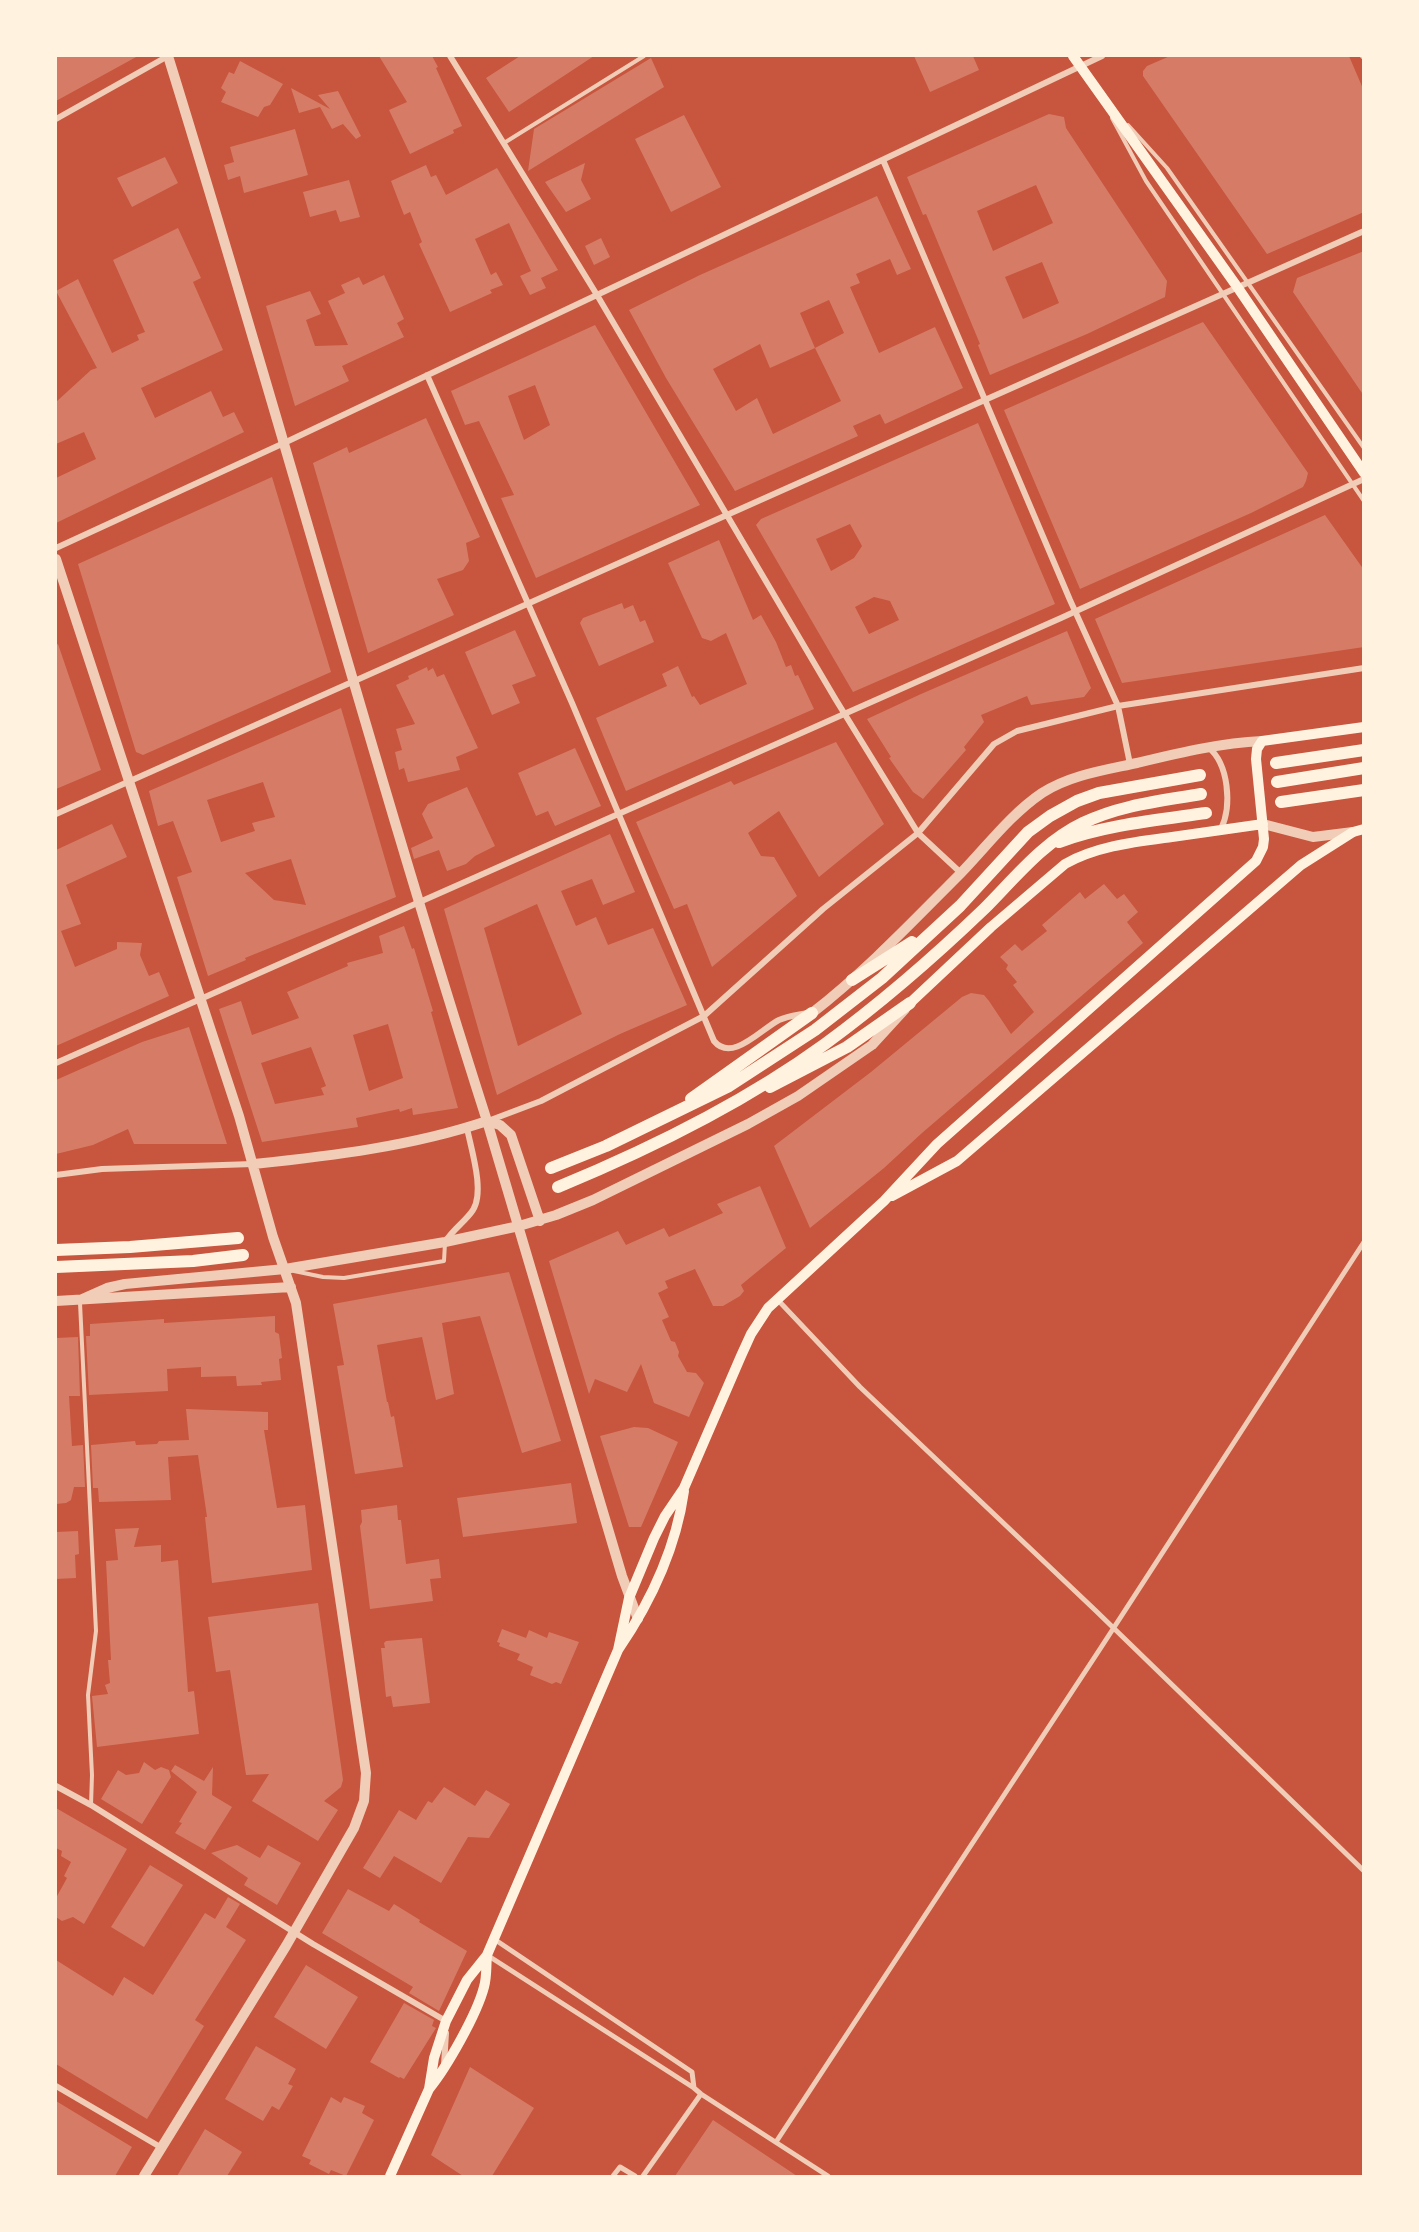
<!DOCTYPE html>
<style>
body{margin:0}
#map{position:relative;width:1419px;height:2232px;overflow:hidden;background:#c8553d;font-family:"IBM Plex Serif",serif}
canvas{display:block}
.frame{position:absolute;inset:0;border:57px solid #fff3e0;pointer-events:none}
</style>
<div id="map">
<canvas width="1419" height="2232"></canvas>
<div class="frame"></div>
</div>
<script>
const g = document.querySelector('canvas').getContext('2d');
g.lineJoin = 'round';
function paint(path, color) {
  g.fillStyle = color;
  g.fill(path, 'evenodd');
}
function trace(path, color, width, dash) {
  g.strokeStyle = color;
  g.lineWidth = width;
  g.lineCap = dash ? 'butt' : 'round';
  g.setLineDash(dash || []);
  g.stroke(path);
}
paint(new Path2D(`
 M56,56H138L56,101Z
 M379,56H432L438,67L436,68L462,126L453,130L454,133L410,154L389,110L407,102Z
 M520,56H594L509,112L486,78Z
 M914,56H973L979,70L930,92Z
 M1170,56H1349L1364,91V212L1267,254L1143,76V71L1147,66Z
 M651,58L664,87L528,171L534,129Z
 M240,61L283,84L270,105L264,107L258,117L221,102L226,92L221,88L229,72L234,74Z
 M291,88L330,109L318,95L338,91L361,136L356,139L343,124L332,129L320,107L299,113Z
 M1049,114L1064,117L1066,128L1167,281L1165,297L1087,334L990,375L978,345L980,344L926,214L923,215L907,177ZM1036,185L1053,223L993,251L977,211ZM1042,262L1059,303L1023,319L1005,277Z
 M684,115L721,187L671,212L635,139Z
 M295,129L308,175L244,193L240,176L228,180L224,165L234,162L230,147Z
 M165,157L178,183L132,207L117,178Z
 M585,163L581,180L591,199L566,212L545,182Z
 M426,165L431,177L436,175L446,195L497,168L558,270L541,278L546,288L530,295L520,276L531,271L509,223L475,239L491,275L496,272L503,285L490,290L492,293L450,312L419,244L422,242L410,212L404,215L391,181Z
 M349,180L360,217L340,222L336,210L310,217L303,192Z
 M877,196L911,269L897,275L890,259L856,274L860,283L850,287L879,353L935,327L963,388L885,424L880,414L853,426L858,436L735,491L666,378L629,310L700,275ZM829,300L844,333L815,348L800,313ZM760,344L770,368L815,348L841,401L773,434L757,398L736,411L713,369Z
 M178,228L201,278L193,282L223,350L141,388L155,418L211,391L223,417L234,412L244,432L56,523V478L96,459L84,432L56,444V402L91,370L97,368L56,291L78,279L112,353L139,340L137,335L145,332L113,260Z
 M601,238L610,257L594,265L585,246Z
 M1364,251V396L1293,292L1297,278Z
 M384,275L404,319L397,323L404,337L342,366L349,381L295,406L266,306L310,291L321,314L306,320L315,346L348,345L328,301L345,293L341,285L359,277L363,285Z
 M1203,322L1308,473L1306,481L1303,487L1251,513L1080,589L1004,410Z
 M595,325L700,505L536,578L501,498L514,495L479,421L465,425L451,391ZM535,385L550,425L524,440L508,396Z
 M426,418L480,537L466,543L469,561L463,570L437,579L454,615L368,653L313,463L347,447L349,453Z
 M978,423L1055,604L853,692L756,525L761,519ZM850,524L862,546L854,558L831,571L816,539ZM874,597L890,601L899,620L869,634L855,607Z
 M272,477L331,672L143,755L136,752L78,564Z
 M1325,515L1364,570V647L1122,683L1095,619Z
 M719,540L753,620L761,615L776,642L786,667L791,665L795,676L798,675L814,709L626,791L596,718L667,686L662,674L678,666L692,697L694,696L700,705L747,684L726,633L711,641L702,638L668,563Z
 M622,603L624,609L633,605L640,622L645,620L654,642L599,666L580,623L583,618Z
 M515,630L536,676L512,685L520,703L492,715L465,652Z
 M1067,631L1091,688L1084,697L1031,705L1027,696L981,715L984,722L964,747L966,750L923,799L913,792L889,758L891,757L867,719L921,694Z
 M58,644L101,770L56,789V645Z
 M427,667L428,671L433,668L437,677L444,674L478,748L456,757L460,770L408,782L404,768L399,770L395,752L402,750L396,729L415,724L396,685L409,679L408,676Z
 M341,708L396,897L245,958L246,960L208,976L177,877L192,872L173,821L158,826L149,791ZM263,782L275,817L252,823L255,831L221,842L207,800ZM291,859L306,905L274,900L245,873Z
 M836,742L884,824L819,877L779,811L748,833L761,856L774,857L797,896L712,967L687,904L674,909L636,822L731,781L734,785Z
 M575,748L601,806L555,826L548,811L536,816L518,773Z
 M467,787L495,846L475,856L466,864L447,871L439,850L414,859L411,848L433,838L422,814L428,804Z
 M112,824L127,857L66,885L81,924L61,931L75,967L117,949V942L142,943L140,955L149,976L159,972L169,996L56,1046V850Z
 M610,834L635,892L603,905L592,879L561,891L576,926L596,917L608,945L653,928L687,1005L620,1034L497,1095L444,909ZM537,904L582,1014L518,1046L484,928Z
 M1104,884L1117,899L1124,894L1138,912L1127,922L1143,943L922,1133L884,1168L810,1228L774,1146L871,1072L962,997L971,993L984,995L989,1001L1011,1034L1034,1012L1013,985L1017,982L1006,969L1008,965L1000,957L1015,944L1022,951L1047,931L1042,925L1080,892L1085,899Z
 M404,926L412,949L414,948L433,1011L431,1012L458,1108L413,1115L412,1108L400,1112L399,1109L356,1118L358,1127L262,1142L219,1009L241,1001L252,1035L299,1018L287,992L348,966L347,963L383,953L379,936ZM388,1024L403,1078L369,1091L353,1035ZM311,1047L326,1086L321,1088L324,1095L275,1104L261,1063Z
 M189,1027L227,1144H134L128,1129L93,1145L56,1154V1080L142,1042Z
 M760,1186L786,1248L741,1285L744,1291L740,1296L723,1306H713L695,1269L665,1281L668,1288L658,1293L669,1317L662,1320L671,1341L675,1342L679,1352L678,1356L687,1372L696,1373L704,1383L689,1417L654,1403L641,1364L627,1392L595,1379L589,1394L549,1261L618,1231L626,1245L664,1228L669,1237L723,1213L717,1204Z
 M509,1272L561,1441L522,1453L480,1316L442,1323L454,1394L436,1400L422,1337L377,1345L387,1402H388L391,1417L394,1416L403,1467L355,1474L337,1366L344,1365L333,1304Z
 M275,1316V1332L279,1334L282,1358L279,1359L281,1380L261,1382L262,1385L237,1386L236,1376L201,1377V1367L167,1369L168,1391L89,1395L86,1336H90V1324L164,1319V1323Z
 M78,1337L80,1396H69L72,1446L83,1445L85,1487H74L71,1500L66,1503L56,1504V1338Z
 M186,1409L268,1412V1430H264L277,1508L305,1505L312,1570L212,1583L205,1517H207L198,1455L168,1457L171,1500L99,1502L98,1488H93L91,1445L135,1441L136,1445L157,1444L159,1441L189,1440Z
 M634,1427L648,1428L678,1442L641,1527H629L600,1436Z
 M571,1483L577,1523L463,1537L457,1498Z
 M397,1505L398,1520H401L406,1564L439,1559L441,1578L430,1579L433,1601L370,1609L360,1526L362,1522L361,1510Z
 M139,1528L134,1547L161,1545V1562L178,1560L188,1692L194,1691L199,1734L97,1747L92,1696L108,1694L105,1685L110,1683L108,1660H111L106,1561L118,1560L115,1529Z
 M78,1531L79,1554L75,1555L76,1578L56,1579V1532Z
 M318,1603L343,1780L341,1787L324,1801L338,1810L318,1841L252,1801L269,1774L246,1775L230,1670L216,1672L208,1617Z
 M502,1629L526,1638L529,1630L547,1638L549,1632L579,1642L561,1684L556,1682L552,1684L530,1675L533,1667L517,1660L520,1654L499,1646L500,1643L497,1642Z
 M422,1638L430,1703L393,1707L391,1696L386,1697L381,1648H385L384,1643L386,1641Z
 M144,1762L155,1770L161,1767L169,1770L171,1777L142,1824L101,1799L118,1770L126,1775L139,1773Z
 M175,1765L204,1781L213,1767L212,1795L232,1807L205,1850L175,1833L182,1823L179,1822L197,1792L171,1771Z
 M444,1787L475,1806L486,1790L510,1804L489,1838L468,1837L441,1883L394,1856L380,1878L363,1868L399,1810L416,1820L428,1801L432,1803Z
 M56,1808L127,1849L84,1924L73,1917L62,1921L56,1917V1898L67,1878L64,1876L71,1862L61,1856L62,1851L56,1848Z
 M237,1845L260,1858L268,1845L301,1863L277,1905L244,1885L248,1878L211,1853Z
 M150,1865L183,1885L144,1947L111,1927Z
 M348,1889L389,1911L394,1904L420,1920L419,1922L467,1951L439,2011L409,1993L413,1987L322,1933Z
 M228,1897L240,1904L226,1927L246,1940L195,2020L204,2026L147,2119L56,2064V1960L113,1996L124,1977L153,1995L205,1913L215,1919Z
 M306,1965L358,1997L326,2049L274,2017Z
 M404,2003L434,2020L432,2026L436,2028L404,2079L400,2077L399,2078L370,2062Z
 M256,2046L296,2069L288,2084L293,2086L279,2110L272,2106L263,2121L225,2099Z
 M470,2067L534,2108L492,2176H463L431,2155Z
 M331,2097L341,2103L344,2097L365,2106L362,2113L374,2120L346,2176L331,2170L329,2174L309,2164L311,2160L302,2156Z
 M56,2101L132,2147L115,2176H56Z
 M713,2120L797,2176H675Z
 M205,2129L242,2152L227,2176H177Z`), '#d67c66');
trace(new Path2D(`
 M1112,118L1146,181L1364,501
 M1128,125L1167,168L1364,448
 M504,143L644,56
 M294,1271L323,1277L344,1278L444,1261L445,1243
 M80,1303L96,1631L88,1695L92,1775L91,1805`), '#f1ccb7', 4);
trace(new Path2D(`
 M776,1298L860,1387L1095,1610L1364,1871
 M494,1939L692,2072L694,2088L701,2094L828,2176
 M487,1955L694,2088
 M776,2142L1100,1649L1364,1242
 M613,2176L620,2167L635,2176
 M643,2176L701,2094`), '#f1ccb7', 5);
trace(new Path2D(`
 M450,56L597,295L836,700L918,833L961,873
 M1363,56L1364,57
 M56,119L168,56
 M883,160L1070,600L1118,706L1130,764
 M427,375L572,703L714,1041C732,1063 761,1029 779,1020C788,1016 798,1015 807,1013
 M56,548L284,443L1102,56
 M1208,747C1229,764 1232,806 1221,829
 M56,814L1364,231
 M56,1063L1061,618L1364,479
 M488,1121L541,1101L704,1016L823,909L918,833L994,744L1017,731L1118,706L1364,668
 M56,1175L102,1169L253,1164
 M445,1242C454,1228 465,1222 473,1210C485,1191 471,1149 467,1128
 M56,1786L91,1805L313,1944L446,2021V2023
 M444,2065L446,2033
 M56,2086L162,2148`), '#f1ccb7', 6);
trace(new Path2D(`
 M168,56C278,410 374,768 487,1121L622,1576L638,1619
 M56,559L239,1116L273,1237L296,1303L366,1773L364,1801L354,1828L286,1946L144,2176
 M1263,824L1313,837L1353,832
 M812,1013C866,971 913,921 961,873C987,846 1011,814 1042,793C1070,775 1105,770 1137,763C1179,753 1220,743 1262,741
 M487,1121L500,1125L511,1135L540,1221
 M254,1164C331,1156 413,1146 487,1121
 M80,1300L107,1288L125,1284L285,1269L445,1242L519,1226L556,1215L593,1200L748,1124L798,1096L872,1045L905,1009
 M56,1301L291,1287`), '#f1ccb7', 10);
trace(new Path2D(`
 M1073,56L1238,288L1364,473
 M910,1003L991,927L1065,864C1097,846 1135,842 1172,837C1202,833 1233,828 1263,824
 M892,1196L957,1161L1301,865L1353,832L1364,829
 M618,1650L629,1598L654,1538L665,1516L684,1488L741,1356L751,1334L768,1308L884,1201L937,1144L1256,861L1263,847L1264,839L1256,759L1257,749L1262,741L1364,727
 M429,2089C447,2067 477,2014 484,1987C487,1977 486,1965 487,1955
 M390,2176L429,2089L434,2058L446,2021L467,1980L487,1955L618,1650C650,1603 676,1548 684,1491`), '#fff3e0', 10);
trace(new Path2D(`
 M1276,763L1364,750
 M1277,782L1364,768
 M1281,802L1364,790
 M1059,842C1105,825 1157,820 1206,813
 M852,980L912,942
 M770,1087L847,1047L910,1003
 M691,1099L812,1013
 M551,1168L606,1146L729,1086L815,1030L882,978L960,906L1028,832L1050,816L1077,801L1099,793L1200,775
 M558,1187C650,1149 744,1103 825,1044C881,1003 934,957 984,909C1014,879 1043,842 1083,823C1120,805 1161,801 1201,794
 M56,1250L130,1247L238,1238
 M56,1267L193,1261L243,1255`), '#fff3e0', 12);
</script>
